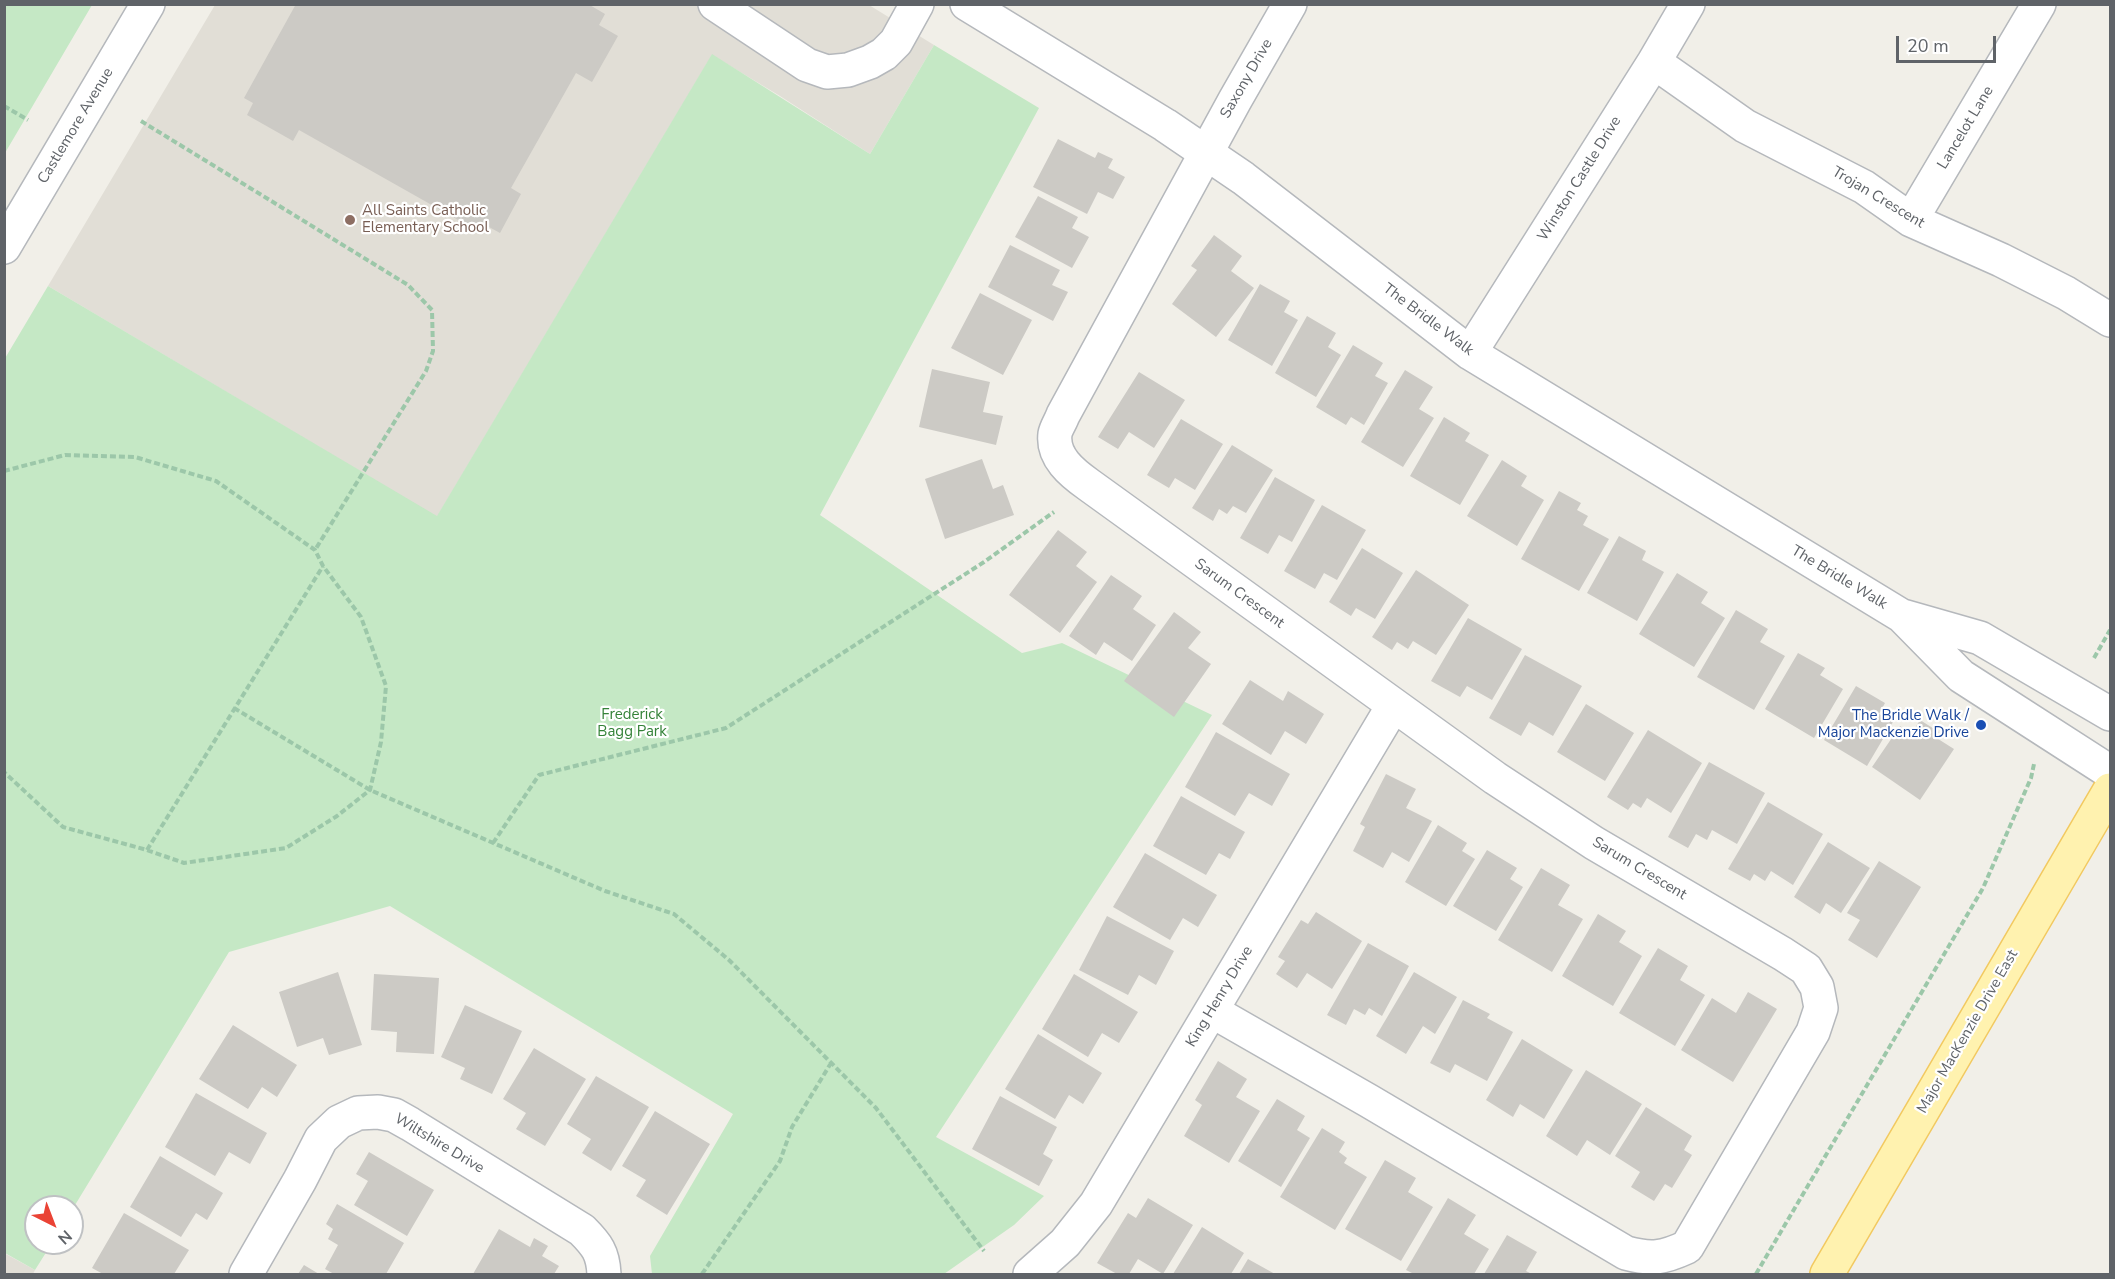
<!DOCTYPE html>
<style>
body{margin:0}
#map{position:relative;width:2115px;height:1279px;overflow:hidden;background:#f1efe8;font-family:"Nunito Sans",sans-serif}
canvas{display:block}
.frame{position:absolute;inset:0;border:6px solid #5f6368;pointer-events:none}
.north{position:absolute;left:24px;top:1195px;width:60px;height:60px;box-sizing:border-box;background:#fff;border:2px solid #bfc1c3;border-radius:50%;rotate:138deg;font-size:16px;font-weight:700;line-height:24px;text-align:center;color:#5f6368}
.north::after{content:'';display:block;margin:auto;width:21px;height:27px;background:#ea4335;clip-path:polygon(50% 0,100% 100%,50% 72%,0 100%)}
.scale{position:absolute;left:1896px;top:36px;width:100px;height:27px;box-sizing:border-box;border:3px solid #5f6368;border-top:0;padding-left:8px;font-size:18px;line-height:21px;white-space:nowrap;color:#5f6368;-webkit-text-stroke:4px #fff;paint-order:stroke}
</style>
<div id="map">
<canvas width="2115" height="1279"></canvas>
<div class="frame"></div>
<div class="north">N</div>
<div class="scale">20 m</div>
</div>
<script>
const g = document.querySelector('canvas').getContext('2d');
g.lineJoin = 'round';
function paint(path, color) {
  g.fillStyle = color;
  g.fill(path, 'evenodd');
}
function trace(path, color, width, dash) {
  g.strokeStyle = color;
  g.lineWidth = width;
  g.lineCap = dash ? 'butt' : 'round';
  g.setLineDash(dash || []);
  g.stroke(path);
}
function label(font, color, halo, rows, align = 'center') {
  g.font = font + ' "Nunito Sans",sans-serif';
  g.lineWidth = 4.5;
  g.setLineDash([]);
  g.textBaseline = 'middle';
  g.strokeStyle = halo;
  g.fillStyle = color;
  for (const [text, x, y, turn = 0] of rows) {
    g.save();
    g.translate(x, y);
    g.rotate((+turn || 0) * Math.PI / 180);
    g.textAlign = isNaN(turn) ? turn : align;
    if (halo) g.strokeText(text, 0, 0);
    g.fillText(text, 0, 0);
    g.restore();
  }
}
paint(new Path2D(`
 M215,5H869L934,45L870,154L780,96L712,55L437,517L48,286Z
 M4,1253L35,1270L33,1274H5Z`), '#e1ded6');
paint(new Path2D(`
 M5,4L92,5L5,153L4,5Z
 M934,45L1039,108L820,515L1022,653L1062,643L1212,715L936,1137L1044,1196L1014,1225L944,1274H652L650,1256L733,1114L390,906L229,952L72,1210V1207H36V1243H52L35,1270L5,1253L4,360L48,286L437,516L712,54L870,154Z`), '#c5e8c5');
paint(new Path2D(`
 M296,4H588L605,14L599,25L618,36L592,82L576,73L511,188L521,194L500,233L480,222L476,230L299,130L293,141L247,115L253,103L244,98Z
 M1058,139L1095,158L1098,152L1113,159L1108,168L1125,177L1113,199L1098,192L1087,214L1033,187Z
 M1038,196L1078,217L1072,228L1089,237L1072,268L1015,237Z
 M1214,235L1242,256L1231,271L1254,288L1216,337L1172,304L1197,270L1191,266Z
 M1010,245L1060,270L1052,285L1068,292L1053,321L988,287Z
 M1260,284L1290,301L1284,312L1298,320L1272,366L1228,340Z
 M980,293L1032,320L1003,375L951,348Z
 M1307,316L1336,333L1328,347L1341,355L1316,397L1275,373Z
 M1353,345L1383,363L1375,376L1388,383L1364,425L1351,417L1346,425L1316,407Z
 M932,369L990,382L983,412L1003,416L996,445L919,427Z
 M1405,370L1433,387L1419,409L1434,418L1403,467L1361,442Z
 M1139,372L1185,400L1154,448L1129,432L1118,449L1098,437Z
 M1444,417L1470,433L1465,441L1489,455L1460,505L1410,476Z
 M1181,419L1223,444L1195,490L1175,478L1169,488L1147,475Z
 M1232,445L1273,470L1246,513L1233,506L1227,514L1219,509L1213,521L1192,508Z
 M982,459L993,489L1003,485L1014,515L945,539L925,479Z
 M1502,460L1527,476L1521,486L1544,500L1517,546L1467,516Z
 M1275,477L1315,500L1292,542L1279,535L1268,554L1240,538Z
 M1559,491L1581,503L1577,510L1588,516L1583,525L1609,539L1579,591L1521,559Z
 M1322,505L1366,530L1337,580L1324,573L1315,589L1284,571Z
 M1058,530L1087,552L1076,566L1097,582L1060,633L1009,595Z
 M1619,536L1646,551L1642,560L1664,572L1637,621L1587,593Z
 M1362,548L1403,573L1375,619L1356,608L1351,616L1329,602Z
 M1416,570L1469,605L1436,655L1413,641L1408,649L1397,642L1392,650L1372,637Z
 M1677,573L1708,592L1701,603L1725,618L1694,667L1639,634Z
 M1111,575L1142,596L1133,609L1156,625L1132,661L1104,642L1096,655L1069,636Z
 M1736,610L1768,629L1760,642L1785,656L1754,710L1697,677Z
 M1174,612L1201,632L1188,648L1211,664L1174,717L1124,681Z
 M1468,618L1522,649L1492,700L1467,686L1460,697L1431,681Z
 M1798,653L1825,668L1820,675L1843,689L1814,738L1765,709Z
 M1525,655L1582,686L1553,736L1529,722L1521,736L1489,718Z
 M1250,680L1283,701L1288,691L1324,714L1306,744L1285,731L1271,755L1222,724Z
 M1856,686L1885,703L1879,714L1893,722L1867,766L1824,740Z
 M1586,704L1634,733L1605,781L1557,752Z
 M1920,720L1939,732L1935,737L1954,749L1920,800L1872,767L1900,726L1911,734Z
 M1648,730L1702,763L1671,813L1647,798L1641,808L1633,803L1628,810L1607,797Z
 M1216,732L1290,774L1272,806L1249,793L1235,816L1185,787Z
 M1709,762L1765,793L1737,844L1712,830L1707,840L1696,834L1688,848L1668,837Z
 M1386,774L1416,789L1406,808L1432,821L1409,862L1392,852L1383,868L1353,851L1365,827L1360,824Z
 M1181,796L1245,832L1230,859L1219,853L1206,875L1153,846Z
 M1768,802L1823,834L1793,885L1771,871L1765,881L1754,874L1750,881L1728,869Z
 M1438,825L1467,843L1462,851L1475,859L1446,906L1405,882Z
 M1828,842L1870,868L1841,913L1826,903L1820,914L1794,897Z
 M1487,850L1517,868L1510,879L1523,887L1496,931L1453,906Z
 M1145,853L1217,895L1198,927L1183,918L1170,940L1113,907Z
 M1879,861L1921,887L1877,958L1848,940L1860,920L1847,913Z
 M1541,868L1570,885L1558,905L1583,919L1552,972L1498,940Z
 M1316,912L1362,941L1332,989L1307,973L1297,988L1276,974L1285,961L1278,957L1301,920L1308,924Z
 M1598,914L1626,931L1619,942L1642,956L1613,1006L1562,976Z
 M1107,916L1174,951L1156,985L1139,975L1128,995L1079,970Z
 M1368,943L1409,966L1382,1016L1369,1008L1365,1015L1354,1009L1346,1025L1327,1015Z
 M1658,948L1688,966L1680,980L1705,995L1675,1046L1619,1013Z
 M338,972L362,1045L329,1055L323,1038L297,1047L279,992Z
 M1414,972L1457,997L1435,1034L1423,1026L1406,1054L1376,1036Z
 M374,974L439,978L434,1054L396,1052L397,1032L371,1030Z
 M1074,974L1138,1012L1119,1043L1102,1033L1088,1057L1042,1029Z
 M1748,992L1777,1009L1733,1082L1681,1050L1712,998L1736,1013Z
 M1463,1000L1490,1014L1487,1018L1513,1032L1487,1081L1455,1064L1450,1073L1430,1063Z
 M465,1005L522,1031L492,1094L460,1079L465,1068L441,1057Z
 M233,1025L297,1065L277,1097L262,1087L248,1109L199,1079Z
 M1038,1034L1102,1073L1083,1104L1069,1095L1055,1119L1005,1089Z
 M1522,1039L1573,1070L1544,1119L1520,1104L1513,1117L1486,1100Z
 M534,1048L586,1079L545,1146L516,1129L526,1113L503,1099Z
 M1218,1061L1247,1079L1236,1097L1260,1111L1229,1163L1184,1136L1202,1105L1195,1100Z
 M1586,1070L1642,1104L1610,1155L1587,1140L1577,1156L1546,1136Z
 M596,1076L649,1107L611,1171L582,1153L591,1139L567,1124Z
 M196,1093L267,1133L250,1164L229,1152L215,1176L165,1147Z
 M1000,1096L1057,1127L1043,1154L1053,1160L1039,1186L972,1149Z
 M1277,1099L1305,1116L1297,1130L1310,1138L1281,1187L1238,1161Z
 M1646,1107L1692,1136L1684,1150L1692,1155L1672,1188L1665,1184L1654,1201L1631,1187L1640,1172L1615,1156Z
 M655,1111L710,1144L667,1215L636,1196L646,1180L622,1166Z
 M1322,1128L1345,1142L1339,1152L1347,1158L1344,1163L1367,1177L1335,1230L1280,1197Z
 M369,1152L434,1190L407,1236L354,1205L368,1181L356,1174Z
 M160,1156L223,1193L207,1220L196,1213L181,1237L130,1207Z
 M1385,1160L1416,1178L1408,1192L1433,1207L1401,1261L1345,1229Z
 M1148,1198L1193,1225L1163,1274L1138,1259L1129,1274H1117L1097,1263L1128,1213L1136,1218Z
 M1448,1198L1476,1215L1464,1234L1489,1249L1474,1274H1414L1406,1270Z
 M337,1204L404,1243L386,1274H334L325,1269L338,1245L328,1239L333,1229L326,1224Z
 M124,1213L189,1250L174,1274H103L92,1268Z
 M1202,1227L1244,1253L1231,1274H1173Z
 M499,1229L530,1247L534,1238L548,1246L542,1256L559,1266L554,1274H473Z
 M1507,1235L1537,1252L1526,1271L1532,1274H1484Z
 M1248,1259L1275,1274H1239Z
 M304,1265L319,1274H298Z`), '#cccac5');
const minor = new Path2D(`
 M715,4L807,65L827,72L848,70L870,62L884,54L896,42L917,4
 M967,4L1165,125L1243,178L1470,353L1902,616L1961,676L2110,772
 M1654,62L1745,126L1864,187L1911,220L2001,260L2066,293L2110,320
 M1911,220L2039,4
 M4,247L148,4
 M1470,353L1654,62L1688,4
 M1903,616L1980,638L2110,714
 M1212,1011L1369,1101L1626,1253C1652,1260 1663,1258 1687,1247L1813,1032L1821,1008L1817,987L1806,969L1783,954L1594,843L1495,778L1089,485C1072,473 1052,457 1055,434C1056,428 1061,421 1063,415L1235,100L1290,4
 M246,1274L300,1180L321,1139L339,1122L358,1113L378,1112L394,1115L410,1124L582,1230C597,1245 603,1253 604,1274
 M1030,1274L1065,1243L1096,1204L1393,706`);
const major = new Path2D(`
 M1827,1274L2110,790`);
trace(minor, '#b5b8bc', 36);
trace(major, '#f2c960', 36);
trace(new Path2D(`
 M4,106L28,120
 M141,121L408,285L432,310L433,351L426,371L315,550
 M4,471L65,455L135,457L216,481L315,550L323,566L361,617L386,686L381,742L370,790L337,816L286,848L184,863L147,850L63,827L4,772
 M2094,658L2110,630
 M234,708L370,790L605,891L674,914L729,960L876,1108L984,1251
 M493,843L539,775L726,728L984,562L1054,512
 M147,850L323,566
 M702,1274L780,1161L792,1127L831,1063
 M1756,1274L1983,888L2031,778L2034,764`), '#9cc7a9', 4, [6, 3]);
trace(minor, '#fff', 33);
trace(major, '#fff2af', 33);
for (const [x, y, r, color] of [
 [350,220,6,"#8d6e63"],
 [1981,725,6,"#1a4fb4"]
]) {
  const dot = new Path2D();
  dot.arc(x, y, r, 0, 2 * Math.PI);
  g.fillStyle = color;
  g.fill(dot);
  trace(dot, '#fff', 2);
}
label('15px', '#5f6368', '#fff', [
 ["Saxony Drive",1247,79,-60],
 ["Castlemore Avenue",76,126,-59],
 ["Lancelot Lane",1966,128,-59],
 ["Winston Castle Drive",1580,179,-58],
 ["Trojan Crescent",1878,198,31],
 ["The Bridle Walk",1428,320,37],
 ["The Bridle Walk",1839,578,31],
 ["Sarum Crescent",1239,594,36],
 ["Sarum Crescent",1639,869,31],
 ["King Henry Drive",1220,997,-59],
 ["Major MacKenzie Drive East",1968,1032,-60],
 ["Wiltshire Drive",439,1144,31]
]);
label('15px', '#785e54', '#fff', [
 ["All Saints Catholic",362,211],
 ["Elementary School",362,228]
], 'left');
label('15px', '#348238', '#fff', [
 ["Frederick",632,715],
 ["Bagg Park",632,732]
]);
label('15px', '#164399', '#fff', [
 ["The Bridle Walk /",1969,716],
 ["Major Mackenzie Drive",1969,733]
], 'right');
</script>
